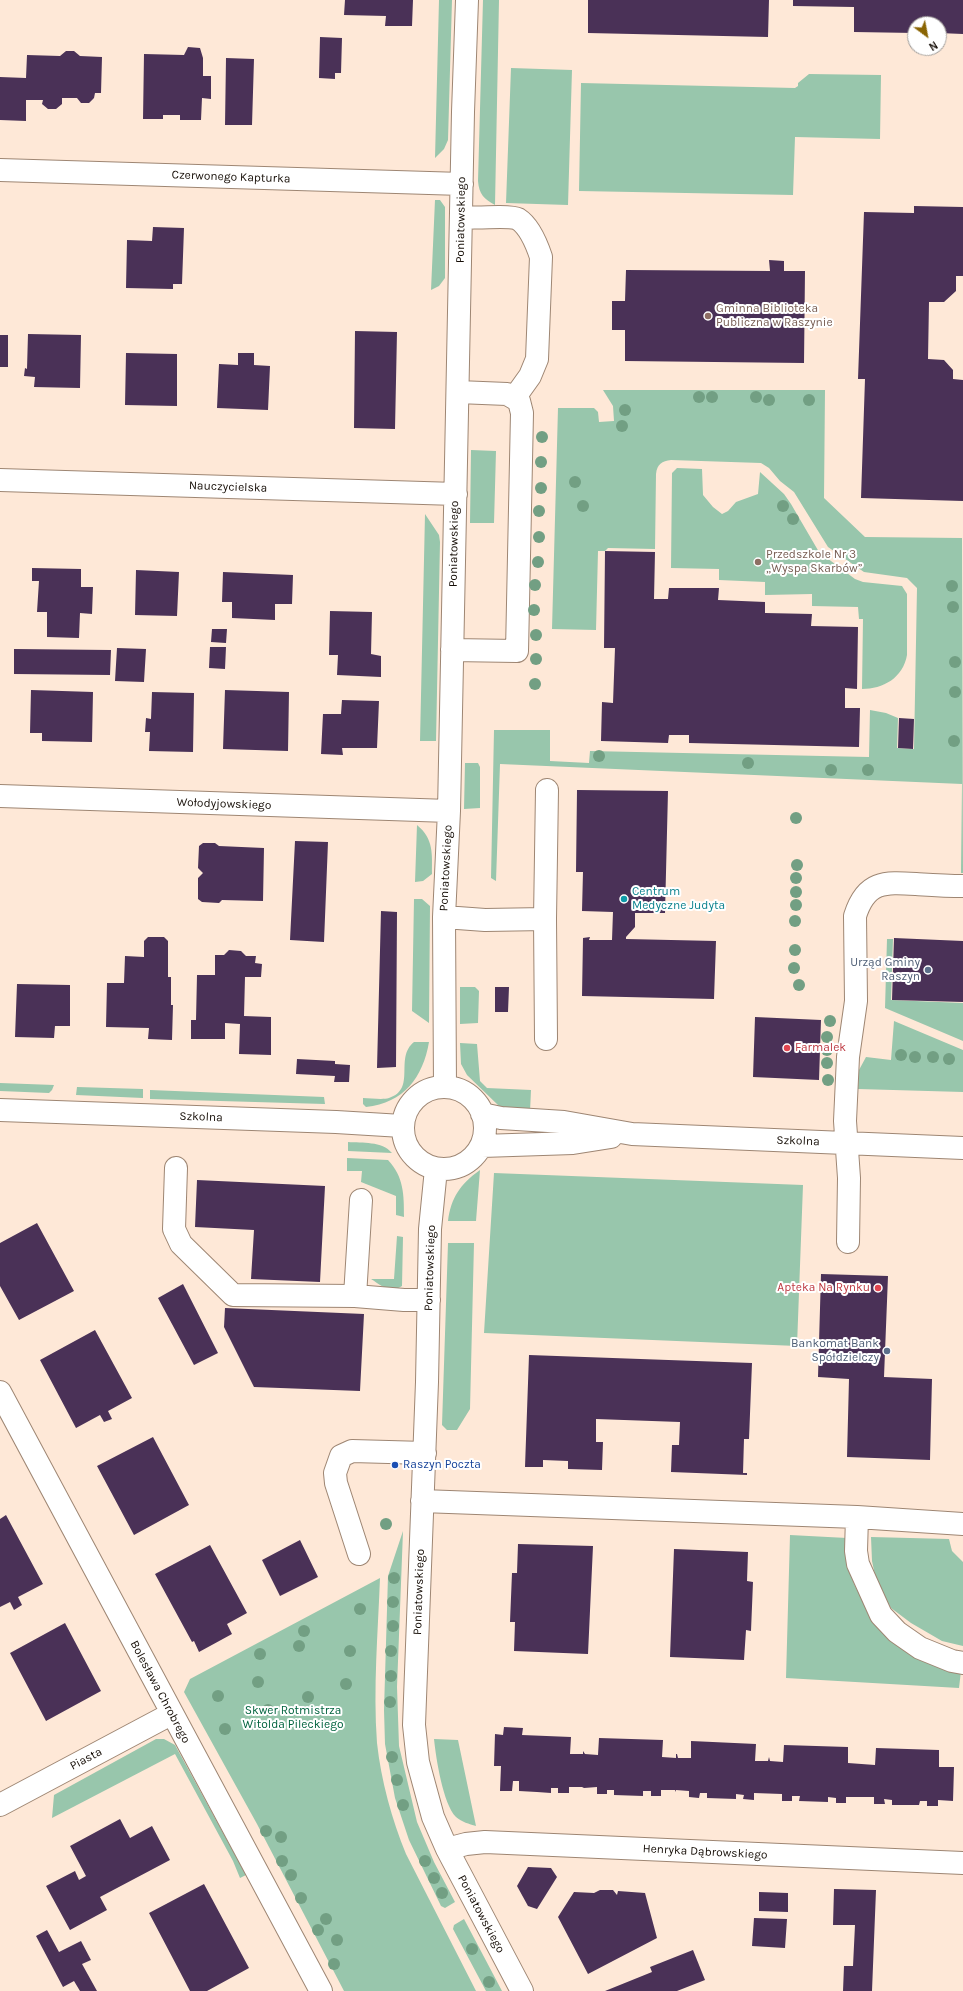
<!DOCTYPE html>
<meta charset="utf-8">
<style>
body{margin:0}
#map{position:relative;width:963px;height:1991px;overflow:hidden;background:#fee8d7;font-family:Karla,sans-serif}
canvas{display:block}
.north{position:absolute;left:907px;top:16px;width:40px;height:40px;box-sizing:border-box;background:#fff;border:1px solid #a19e9b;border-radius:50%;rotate:148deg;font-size:11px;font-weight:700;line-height:16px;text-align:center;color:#150d06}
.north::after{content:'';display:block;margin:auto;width:14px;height:18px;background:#8a6402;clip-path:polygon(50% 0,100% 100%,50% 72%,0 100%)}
</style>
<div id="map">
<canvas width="963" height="1991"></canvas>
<div class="north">N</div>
</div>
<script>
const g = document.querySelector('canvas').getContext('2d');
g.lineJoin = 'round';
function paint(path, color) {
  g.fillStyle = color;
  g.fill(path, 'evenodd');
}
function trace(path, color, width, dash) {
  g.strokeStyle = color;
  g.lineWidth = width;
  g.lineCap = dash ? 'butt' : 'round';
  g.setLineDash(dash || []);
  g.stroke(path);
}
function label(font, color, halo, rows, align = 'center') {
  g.font = font + ' Karla,sans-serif';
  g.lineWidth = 4;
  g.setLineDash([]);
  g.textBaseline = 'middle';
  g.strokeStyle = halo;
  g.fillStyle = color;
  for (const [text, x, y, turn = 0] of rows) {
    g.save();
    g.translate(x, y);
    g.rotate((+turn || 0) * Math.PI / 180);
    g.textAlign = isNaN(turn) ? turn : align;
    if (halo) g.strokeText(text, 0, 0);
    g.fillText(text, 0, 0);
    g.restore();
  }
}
paint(new Path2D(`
 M439,0H452L448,140L444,149L435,158Z
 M483,0H499L495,205C484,199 479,194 478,181Z
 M511,68L572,70L568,205L506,203Z
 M809,74L881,75L880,139L795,137L793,195L579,191L581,83L795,88L798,86V83Z
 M435,200H440L445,207V278L439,286L431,290Z
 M603,390H825L824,498L865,537L962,538L963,873H961L962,784L500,764L496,881L491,878L494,730H550V761L589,763L590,751L869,757L870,710L886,713L898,718L897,748L914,749L917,588L907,578L864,572L828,547L794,492L780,481L769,468L761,463L671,460C662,461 657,464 656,474L655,549L608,548L605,551H598L596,630L552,629L558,408H594L598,412L599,422L614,421L613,406Z
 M471,450L496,451L494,523H470Z
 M677,468L702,469L703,495L713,507L722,514L728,511L736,502L758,494L760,472L784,494L791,504L819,552L855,579L863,582L902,586L907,594V655C903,678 883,689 862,689L863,619H859L858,607L812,606V594L765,595V582L719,580V569L671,568L672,473Z
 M425,514L439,535L440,542L436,741H420Z
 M465,763H478L480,767V808L464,809Z
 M417,825C434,839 432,854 432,874L423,881L415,882Z
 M414,899H422L430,906L429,1023L412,1011Z
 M887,939H893L891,1000L963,1003V1041L885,1008Z
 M460,987H475L479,991L478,1023L460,1024Z
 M894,1021L963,1050V1092L858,1089L859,1070L866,1057L891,1060Z
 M414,1042H429C423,1077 404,1103 366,1107L363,1104V1098C371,1098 382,1100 389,1098C417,1089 394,1058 414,1042Z
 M460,1043L477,1044L480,1081L487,1088L531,1090L530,1112L508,1111L499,1106L467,1075L461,1064Z
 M0,1083L54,1085L52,1090L49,1093L0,1091Z
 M77,1087L143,1089V1098L76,1095Z
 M150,1090L324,1097L325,1104L150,1099Z
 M348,1142C362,1143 382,1141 392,1153L348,1151Z
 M347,1158L388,1160C404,1177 404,1195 404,1217L396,1215V1196L361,1182L362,1171H347Z
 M480,1170L476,1221H448C451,1198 460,1184 480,1170Z
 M494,1173L803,1185L797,1346L484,1333Z
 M397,1236L403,1237L402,1286C390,1294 382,1286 371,1279H394Z
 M448,1243H474L470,1409L457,1430H447L442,1425Z
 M403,1531L397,1687L399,1746L417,1822L434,1862L455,1902L445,1908L441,1906L409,1840L395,1798L385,1744L384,1710L388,1576Z
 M790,1535L847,1538L846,1556L854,1584L868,1611L961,1671L959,1688L786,1678Z
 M871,1537L949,1539L952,1551L963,1562V1646L942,1641L911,1623L891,1608L876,1580L872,1561Z
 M380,1578C378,1632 373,1688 377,1743C381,1780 392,1820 406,1854L476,1991H344L257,1824L184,1692L190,1679Z
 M156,1739H164L175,1745L246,1875L240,1878L233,1861L175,1754L52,1818L54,1795Z
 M434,1739L458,1740L476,1826C469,1824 462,1822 456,1817C443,1804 436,1758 434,1739Z
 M464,1919L502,1991H486L453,1929L454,1925Z`), '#98c6ac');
paint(new Path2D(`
 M345,0H413L412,26H385L386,16L344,15Z
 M588,0H769L768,37L588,33Z
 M793,0H963V34L939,33V24H915V33L854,32V7L793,6Z
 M320,37L342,38L341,73H335V79L319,78Z
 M188,47L200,48L203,58V76H211V99L202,98L201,120H180V115H163V119H143L144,54L184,55Z
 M66,51H74L80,56L102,57L101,93H95L94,98L89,103H81L77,98H62V104L56,109H48L42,104L43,100H26V121L0,120V77L26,78L27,55L60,56Z
 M226,58L254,59L252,125H225Z
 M914,206L963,207V276H956V291L944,302H929L928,359L944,360L953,370V379L963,380V501L861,498L865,379H858L864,212L914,213Z
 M153,227L184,228L182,284H173V289L126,288L127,240L152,241Z
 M769,260L784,261V271H805L804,363L625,361V330H612V301H625L626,270L770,271Z
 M355,331L397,332L395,429L354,428Z
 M28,334L81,335L80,388L34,387L35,377L24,376L25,368L27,369Z
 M0,335H8V367H0Z
 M126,353L177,354V406L125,405Z
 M238,353H254V365L270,366L268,410L217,408L219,364L238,365Z
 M605,551L655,552L654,599H668L669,588H719L718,600L765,602V613L812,614L811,626L858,627L857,689L845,688V708H860L859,747L689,743V735H669L668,743L601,741L602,702L613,703L615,648H604Z
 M32,568L81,569V587H93L92,614L80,613L79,638L47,637V612H37L39,581H32Z
 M136,570L179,572L177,616L135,615Z
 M223,572L293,575L292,604H275V620L232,618V602H222Z
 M330,611L372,612L371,654L381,656V677L337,675L338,655H329Z
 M212,629H227L226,643L211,642Z
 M210,647H226L225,669L209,668Z
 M117,648L146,649L144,682L115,681Z
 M14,649L111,650L110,675L14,674Z
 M31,690L93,692L92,742L42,741V733H30Z
 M225,690L289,692L288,751L223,749Z
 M152,692L194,693L193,752L149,751L150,732H145L146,718L151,719Z
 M342,700L379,701L377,748H342L343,755L321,754L323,714H341Z
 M899,718L914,719L913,749L898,748Z
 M577,790L668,791L665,913H635V927L626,937V939L716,941L714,999L582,996L583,938L590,937L589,940H612L613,912L582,911L583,872H576Z
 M295,841L328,842L324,942L290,940Z
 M203,843H215L219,846L264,848L263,901L222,900L219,903L202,902L198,899V878L203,873L198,868L199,846Z
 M381,911L397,912L396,1067L377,1068Z
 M148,937H164L168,941V977H171V1005H173L172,1040L148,1039L149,1028L106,1027L107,983H124L125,956L144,957V941Z
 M894,938L963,941V1002L892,1000Z
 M229,950L241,951L246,956H256L255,963L262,964L261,977H245L244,1016L271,1017V1055L239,1054L240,1024L225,1023V1039H191V1020H196L197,975H215V955H224Z
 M17,984L70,985V1026H55L54,1038L15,1037Z
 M495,987H509L508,1012H495Z
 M755,1017L821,1020L819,1080L753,1077Z
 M297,1059L335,1061V1064L350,1065L349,1082H334L335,1076L296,1074Z
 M197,1180L325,1186L320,1282L251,1279L254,1230L195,1227Z
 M37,1223L74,1291L19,1320L0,1286V1243Z
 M821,1274L888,1276L884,1377L932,1379L930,1460L847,1457L849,1379L818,1377Z
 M183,1284L218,1353L194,1365L158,1298Z
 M225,1308L364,1314L360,1391L254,1387L224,1327Z
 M95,1330L132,1398L108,1411L112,1419L104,1422L100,1415L76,1428L40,1360Z
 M529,1355L752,1363L749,1439H744L743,1473H747V1475L671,1472L672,1445H679L680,1422L596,1419V1442H603L602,1470L568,1469V1461L543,1460V1467H525Z
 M153,1437L189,1505L134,1535L97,1466Z
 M6,1515L43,1584L18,1597L22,1605L14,1610L10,1602L0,1607V1519Z
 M300,1540L318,1577L280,1596L262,1560Z
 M518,1544L593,1546L588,1654L514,1651L515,1622H510L512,1573H517Z
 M210,1545L247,1613L227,1624L232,1634L199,1652L194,1641L192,1642L155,1574Z
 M674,1549L748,1552L747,1581L753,1582L751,1631L746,1630L744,1660L670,1657Z
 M65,1623L101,1691L46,1721L10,1653Z
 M504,1727L523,1728L522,1735L571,1737L570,1754H583V1751L585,1754L598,1755L599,1738L663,1740L662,1757L676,1758V1754H677L678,1758H691V1741L756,1744L755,1761H768L769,1757L770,1761L783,1762L784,1745L848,1747V1763L875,1765L876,1748L939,1750V1767H954L953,1801L938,1800V1806H927V1801H920L919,1805H892V1800L884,1799L885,1804H874V1797H846V1803H836V1798L828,1797V1802L799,1801L800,1796H792V1801H782V1794L754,1793V1800L743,1799L744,1795L736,1794V1799L707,1798V1793H700L699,1798L689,1797V1791L676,1790L675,1792V1790H661V1796H651V1791H643V1796L614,1795V1790H607V1794H597V1787L584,1788L582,1787H569V1793H558V1788H551V1793L537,1792L519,1791V1781H513L512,1791H500L501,1766H494L495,1734L503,1735Z
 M120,1819L130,1838L152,1826L170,1860L100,1897L107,1910L70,1930L46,1886L75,1871L79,1880L86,1876L70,1846Z
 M528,1867L551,1868L557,1877L537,1909L528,1906L517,1886Z
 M204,1884L249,1968L207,1991H190L149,1913Z
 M834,1889L876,1890L872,1991H843L844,1966H853L855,1925H833Z
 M600,1890H613L617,1895L618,1891L645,1893L657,1938L588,1974L558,1917L574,1892L594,1893Z
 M759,1892L788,1893V1912L759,1911Z
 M754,1918L787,1919L785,1948L752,1946Z
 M47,1930L59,1952L81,1941L91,1960L82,1964L97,1991H80L74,1981L63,1987L36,1936Z
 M693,1950L705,1980L677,1991H605L652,1972L650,1967Z`), '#4a3157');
const minor = new Path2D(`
 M0,170L462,184
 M461,218C473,218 510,215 518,219C529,226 537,245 541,257L537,359L530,376L515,397
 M0,480L456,494
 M452,650L517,651L522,413L519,401L507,394L458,392
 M0,796L449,811
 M444,917L485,920L545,919L547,790
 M545,919L546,1039
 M445,1087L444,917L449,811L463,112L467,0
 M403 1128a41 41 0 1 1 82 0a41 41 0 1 1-82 0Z
 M0,1110L336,1122L402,1126
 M482,1114L501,1118L564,1122L632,1134L963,1148
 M482,1146L573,1143L611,1137
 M176,1168L174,1229L181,1244L233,1295L355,1296
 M436,1169L430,1229L427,1382L414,1725L418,1762L433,1817L447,1849L522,1991
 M361,1200L355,1296L404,1300H429
 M848,1242L849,1178L845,1121L848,1057L856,1001L855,916C866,881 884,882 916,884C932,885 947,886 963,886
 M0,1392L321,1991
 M422,1501L857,1517
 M963,1524L857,1517L856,1551L858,1564L881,1615L897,1632L920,1648L952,1661L963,1663
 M359,1554L336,1483L335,1473L341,1456L352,1451L425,1453
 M0,1805L171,1714
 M447,1849L466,1844L485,1842L963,1863`);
trace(minor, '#9e8673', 24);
trace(minor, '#fff', 22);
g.fillStyle = '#729f83';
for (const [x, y] of [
 [699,397],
 [712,397],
 [756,397],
 [769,400],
 [809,400],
 [625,410],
 [622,426],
 [542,437],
 [541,462],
 [575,482],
 [541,488],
 [583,506],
 [783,506],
 [539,511],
 [793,519],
 [539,537],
 [538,562],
 [535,585],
 [952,586],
 [953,607],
 [534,610],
 [536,635],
 [536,659],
 [955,662],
 [535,684],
 [955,692],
 [954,741],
 [599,756],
 [748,763],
 [831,770],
 [868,770],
 [796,818],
 [797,865],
 [796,878],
 [796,892],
 [796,905],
 [795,921],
 [795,950],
 [794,968],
 [799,985],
 [830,1021],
 [827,1037],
 [827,1050],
 [901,1055],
 [915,1057],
 [933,1057],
 [949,1059],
 [827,1063],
 [828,1080],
 [386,1524],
 [394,1578],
 [393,1602],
 [360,1609],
 [393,1626],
 [304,1631],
 [299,1646],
 [350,1651],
 [391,1651],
 [260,1654],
 [391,1676],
 [258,1682],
 [346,1684],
 [218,1696],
 [308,1697],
 [390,1702],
 [268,1710],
 [225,1729],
 [392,1757],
 [397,1780],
 [403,1805],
 [266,1831],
 [281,1837],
 [282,1861],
 [425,1861],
 [291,1875],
 [434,1878],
 [442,1893],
 [301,1898],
 [326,1919],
 [318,1930],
 [337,1940],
 [472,1949],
 [334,1964],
 [489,1982]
]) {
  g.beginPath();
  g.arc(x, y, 6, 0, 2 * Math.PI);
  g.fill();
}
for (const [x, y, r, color] of [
 [708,316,4,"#8d6e63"],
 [758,562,4,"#8d6e63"],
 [624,899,4,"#0f9aa8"],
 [928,970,4,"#5c6f8a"],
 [787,1048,4,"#e0444e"],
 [878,1288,4,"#e0444e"],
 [887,1351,4,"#5c6f8a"],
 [395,1465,4,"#1a4fb4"]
]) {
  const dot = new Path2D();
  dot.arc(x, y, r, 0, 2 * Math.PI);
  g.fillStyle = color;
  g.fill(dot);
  trace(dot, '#fff', 1.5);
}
label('12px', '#150d06', '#fff', [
 ["Czerwonego Kapturka",231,177,2],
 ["Poniatowskiego",461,220,-89],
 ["Nauczycielska",228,487,2],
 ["Poniatowskiego",454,544,-89],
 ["Wołodyjowskiego",224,804,2],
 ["Poniatowskiego",446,868,-87],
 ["Szkolna",201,1117,2],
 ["Szkolna",798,1141,2],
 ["Poniatowskiego",430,1268,-88],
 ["Poniatowskiego",419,1592,-88],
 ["Bolesława Chrobrego",160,1692,62],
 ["Piasta",86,1759,-28],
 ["Henryka Dąbrowskiego",705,1852,3],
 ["Poniatowskiego",481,1914,62]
]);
label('12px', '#785e54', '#fff', [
 ["Gminna Biblioteka",716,309],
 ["Publiczna w Raszynie",716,323],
 ["Przedszkole Nr 3",766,555],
 ["„Wyspa Skarbów”",766,569]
], 'left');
label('12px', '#0d838f', '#fff', [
 ["Centrum",632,892],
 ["Medyczne Judyta",632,906]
], 'left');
label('12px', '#4e5e75', '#fff', [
 ["Urząd Gminy",920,963],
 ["Raszyn",920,977],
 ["Bankomat Bank",879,1344],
 ["Spółdzielczy",879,1358]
], 'right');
label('12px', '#be3a42', '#fff', [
 ["Farmalek",795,1048],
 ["Apteka Na Rynku",870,1288,"right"]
], 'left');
label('12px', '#164399', '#fff', [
 ["Raszyn Poczta",403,1465]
], 'left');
label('12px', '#00633e', '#fff', [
 ["Skwer Rotmistrza",293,1711],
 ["Witolda Pileckiego",293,1725]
]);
</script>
